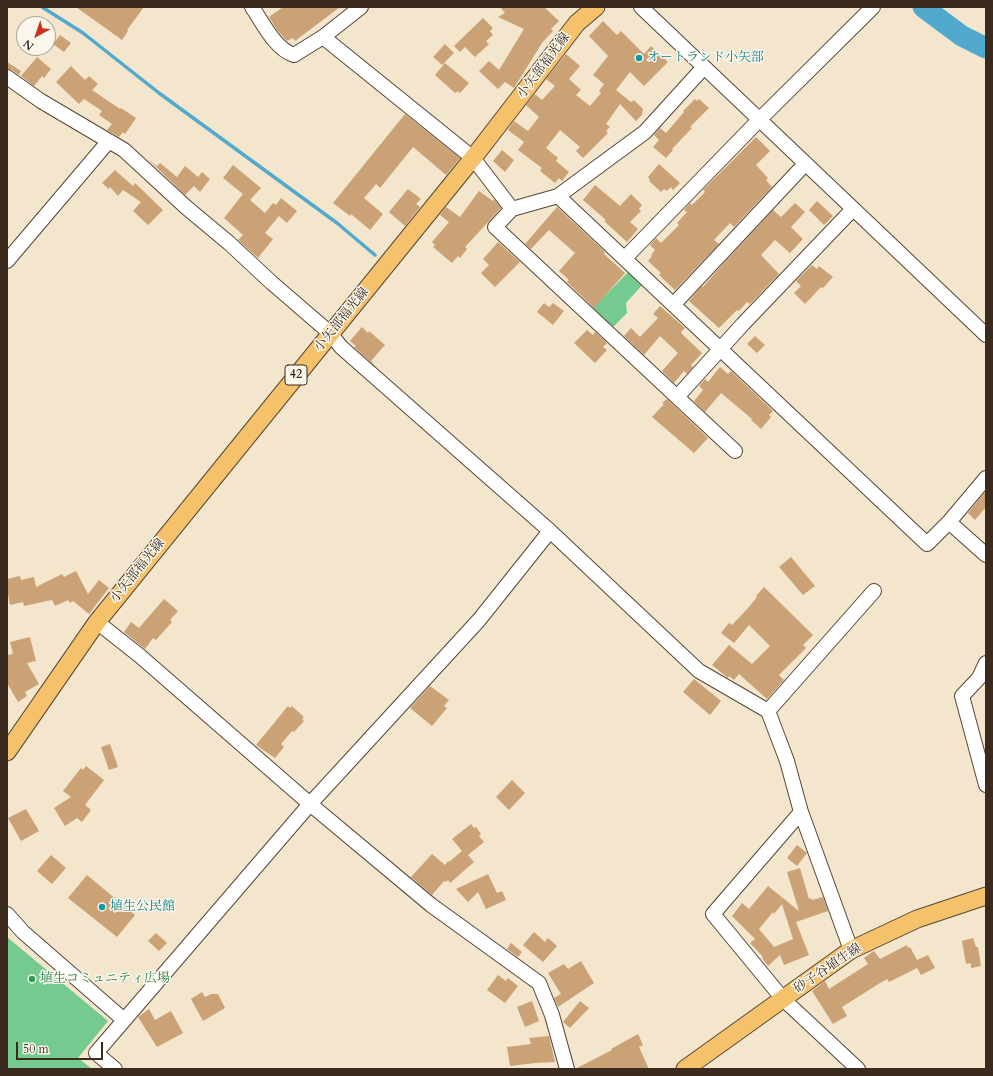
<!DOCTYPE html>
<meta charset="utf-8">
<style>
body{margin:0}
#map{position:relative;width:993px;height:1076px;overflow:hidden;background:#f3e6cc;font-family:Cardo,serif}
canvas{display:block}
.frame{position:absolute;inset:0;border:8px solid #3b2a1e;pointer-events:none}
.north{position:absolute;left:16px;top:16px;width:40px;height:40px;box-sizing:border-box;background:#fbf7ec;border:1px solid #aea59a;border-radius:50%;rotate:220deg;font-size:11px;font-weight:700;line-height:16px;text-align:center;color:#3b2a1e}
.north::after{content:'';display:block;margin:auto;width:14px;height:18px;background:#c8321e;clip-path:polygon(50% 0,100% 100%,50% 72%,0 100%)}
.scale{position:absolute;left:16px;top:1042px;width:87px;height:18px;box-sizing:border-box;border:2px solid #3b2a1e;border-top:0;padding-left:5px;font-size:12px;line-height:14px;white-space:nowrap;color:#3b2a1e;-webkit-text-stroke:3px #fbf7ec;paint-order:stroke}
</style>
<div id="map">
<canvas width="993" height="1076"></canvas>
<div class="frame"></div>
<div class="north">N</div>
<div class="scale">50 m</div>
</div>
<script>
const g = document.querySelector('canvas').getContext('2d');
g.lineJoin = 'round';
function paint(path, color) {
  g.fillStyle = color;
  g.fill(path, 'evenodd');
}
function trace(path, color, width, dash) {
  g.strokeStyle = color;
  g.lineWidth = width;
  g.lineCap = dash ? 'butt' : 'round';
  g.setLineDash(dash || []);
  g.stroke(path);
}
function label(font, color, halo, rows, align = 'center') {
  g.font = font + ' Cardo,"Noto Serif JP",serif';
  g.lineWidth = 3;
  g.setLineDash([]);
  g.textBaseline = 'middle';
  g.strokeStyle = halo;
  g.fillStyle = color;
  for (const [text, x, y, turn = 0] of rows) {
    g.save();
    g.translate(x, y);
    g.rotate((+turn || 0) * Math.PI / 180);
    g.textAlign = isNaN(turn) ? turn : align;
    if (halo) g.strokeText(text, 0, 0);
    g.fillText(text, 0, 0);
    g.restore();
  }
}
paint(new Path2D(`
 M631,269L644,283L626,303L627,313L612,328L592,309Z
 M7,937L108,1021L78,1058L92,1069H7Z`), '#75cb8f');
trace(new Path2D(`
 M42,7L83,33L159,93L337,223L375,255`), '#51aace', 3.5);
trace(new Path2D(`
 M923,7L962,36L986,48`), '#51aace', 21);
paint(new Path2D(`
 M76,7H144L127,30L128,31L122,40Z
 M283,7H340L295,41L293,38L287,41L277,30L269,17Z
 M500,7H544L559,21L551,29L553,31L542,43L514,88L505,82L498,89L479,71L489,61L499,70L524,29L498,17L505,13Z
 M483,18L493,28L490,31L493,35L486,41L489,44L475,57L465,47L460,52L454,46Z
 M603,21L617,35L621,31L644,54L651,46L668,62L644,86L630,72L616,90L631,102L634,100L643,109L642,115L636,121L620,104L606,124L610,127L606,131L608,133L583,158L576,151L580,147L560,130L546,148L558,158L556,161L569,172L562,181L559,178L555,183L540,171L542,168L518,150L524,142L508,130L514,121L528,131L539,117L526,105L535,94L542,100L555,86L546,79L566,54L580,66L569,79L581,90L576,95L590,106L601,93L599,91L604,84L593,75L608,56L589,36Z
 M60,35L71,43L64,52L53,44Z
 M445,44L454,53L442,65L433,57Z
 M37,57L51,69L44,78L42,76L34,86L21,76Z
 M7,62L21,71L19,75L12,70L7,69Z
 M445,63L469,83L460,93L458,91L455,93L435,75Z
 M71,66L85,80L89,76L98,84L92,90L120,109L121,108L136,118L125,134L123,132L119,137L107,130L112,124L99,115L102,111L84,99L79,104L56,82Z
 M695,99L697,101L699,99L709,108L690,127L692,128L672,149L673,150L666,158L653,147L659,140L654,135L660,128L666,133L684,112L683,111Z
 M405,114L460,158L446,175L413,147L380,188L376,184L364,198L383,214L370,230L351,214L350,216L333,203Z
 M756,137L770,151L756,165L768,178L766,180L772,187L734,227L730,223L714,240L719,244L675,290L659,275L661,273L648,261L652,256L651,255L655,250L650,245L656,238L661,243L679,225L677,223L687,212L684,210L690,203L692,205L705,192L703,190Z
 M502,150L514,160L505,172L493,161Z
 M148,159L157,166L160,163L177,177L185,166L198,177L202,172L210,179L200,192L194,186L185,195Z
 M659,164L680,183L673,190L671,187L667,191L664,189L661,192L649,181L650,180L648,177Z
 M233,165L261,188L250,200L265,213L273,203L276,205L281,198L297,211L287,223L279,216L265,233L273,239L258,258L238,240L243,235L224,218L243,194L223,178Z
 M115,170L133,186L135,183L163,210L148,225L133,211L141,202L123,190L118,196L110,187L109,189L102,183Z
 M595,185L620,206L631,194L642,205L639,209L641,211L630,222L638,229L627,242L604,221L606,220L583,200Z
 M408,189L421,199L416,204L420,207L405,226L389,212Z
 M479,191L493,201L494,199L501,208L465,247L467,249L460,258L458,256L452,263L433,247L435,245L432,242L449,222L440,215L446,207L460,217Z
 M817,201L833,216L824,225L809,210Z
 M795,203L805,212L791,227L803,239L790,253L775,240L761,255L779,274L750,304L747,302L739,311L737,310L719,328L689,301L702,286L703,287L722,265L773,210L781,217Z
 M557,207L605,252L604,254L625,273L594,308L567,282L569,280L559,271L575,253L549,230L531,249L525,244Z
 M498,242L520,262L495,287L481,273L489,265L483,259Z
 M812,265L817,269L819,266L833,277L823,288L821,287L805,304L794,293L801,286L796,281Z
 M544,303L549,307L553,303L564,311L553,325L537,312Z
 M660,306L685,328L681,332L682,334L702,353L691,365L693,367L687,374L684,371L674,383L662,371L678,353L660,336L644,355L624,336L631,328L640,337L658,318L653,314Z
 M362,327L368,333L369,331L385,345L371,361L376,367L354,347L356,346L350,341Z
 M587,330L593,335L595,332L607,343L603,347L607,350L595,363L574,343Z
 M755,336L765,345L757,353L747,344Z
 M720,367L728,374L731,371L773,411L769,415L771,417L761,429L751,420L752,419L721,393L705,412L694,401L703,390L699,386L705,379L708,382Z
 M667,399L708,438L694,453L652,417L664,404L662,403Z
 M986,491V507L975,520L968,513Z
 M791,557L815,586L803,595L779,567Z
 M76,571L88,594L99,580L109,588L89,614L73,601L70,603L68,600L55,606L52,600L24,606L23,602L10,605L7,589V579L20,576L21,580L34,577L36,587L62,574L64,577Z
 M764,587L813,635L803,645L806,648L779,675L784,680L767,699L739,674L734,680L729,676L728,678L712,665L729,645L752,664L770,646L749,625L734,643L721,633L729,623L732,625L748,608L757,597L756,596Z
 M164,599L178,611L170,620L172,622L156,640L153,638L145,649L124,632L131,622L139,628Z
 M30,637L36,661L27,663L39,684L25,692L27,696L18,702L7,683V655L13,654L10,642Z
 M694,679L721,701L710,715L683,692Z
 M430,686L449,700L444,706L447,708L432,726L410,708Z
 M288,706L290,708L292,706L304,717L302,719L304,721L294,732L292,731L281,744L284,747L275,758L256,745Z
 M110,744L118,767L109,770L101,747Z
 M86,766L104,780L85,805L91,810L82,822L77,818L65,826L54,808L71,797L63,791L81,768L83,770Z
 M512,780L525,793L509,810L496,797Z
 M26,809L39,831L21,841L8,818Z
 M471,824L474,828L476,827L481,834L479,836L484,842L468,855L474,862L450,883L448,880L446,882L444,881L432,895L411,877L432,854L445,865L448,861L449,862L462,851L452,839Z
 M797,845L807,853L797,866L787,858Z
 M51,855L66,868L52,884L37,871Z
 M800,868L809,899L811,898L812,900L823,897L828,911L796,922L809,955L784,965L780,955L768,966L762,958L763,957L750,943L755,939L732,916L742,903L749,909L768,886L799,911L787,872ZM782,904L793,939L774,947L759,929L773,912L774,914Z
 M488,874L497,893L502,891L506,900L486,909L478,892L468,902L456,889Z
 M87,875L135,915L117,937L68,898Z
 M534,932L545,942L548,938L557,946L543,962L523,945Z
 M156,933L167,943L159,951L148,941Z
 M973,938L976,947H978L981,966L971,968V963L966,964L962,941Z
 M511,943L522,952L518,957L507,949Z
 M907,945L908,948L910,947L917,960L928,955L935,968L921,975L917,968L889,982L887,979L880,983L842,1007L847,1016L833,1024L812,991L825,981L829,989L868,964L864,958L874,951L880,959Z
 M581,961L594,983L558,1007L554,998L561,994L548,973L564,964L568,969Z
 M498,975L506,981L508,978L518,986L505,1003L487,990Z
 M202,992L205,997L211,994H218L225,1008L203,1021L191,999Z
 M532,1001L539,1021L525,1027L517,1007Z
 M580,1001L589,1008L570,1028L563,1022Z
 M149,1009L155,1020L171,1011L183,1033L157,1047L138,1017Z
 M638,1034L643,1045L639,1047L649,1069H575L612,1050L611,1049Z
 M549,1036L555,1062L535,1063L510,1066L507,1047L531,1044L529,1038Z`), '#caa275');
const minor = new Path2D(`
 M252,7C263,23 275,49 294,55L323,37
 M361,7L323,37L473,158L512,209
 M641,7L986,335
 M704,67L645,132L558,196L512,209L495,227L677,397L743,324L853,209
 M7,77L41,101L124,150L187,208L229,243L272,283L330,333L341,347L550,531L699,671L768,711L787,761L801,812L851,950
 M558,196L927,544L949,522L986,478
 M625,258L759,120L873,7
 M7,261L108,142
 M674,304L805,164
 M677,397L735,451
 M949,522L986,555
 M97,622L140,656L310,804L431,905L539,983L552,1015L567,1069
 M986,663L979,678L962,696L986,785
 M768,711L874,591
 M801,812L713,914L783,999L858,1069
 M7,914L23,932L124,1020
 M115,1069L96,1053L310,804L479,620L550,531`);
const major = new Path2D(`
 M7,752L97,622L473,158L577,23L596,7
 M685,1069L851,950L917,919L986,896`);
trace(minor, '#574638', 16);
trace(major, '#574638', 19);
trace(minor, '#fff', 14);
trace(major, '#f5c16b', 17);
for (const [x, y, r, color] of [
 [639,58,4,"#0f9aa8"],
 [102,907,4,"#0f9aa8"],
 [32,979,4,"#2e9e5b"]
]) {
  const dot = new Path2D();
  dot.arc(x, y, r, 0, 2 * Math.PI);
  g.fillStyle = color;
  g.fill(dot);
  trace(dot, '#fbf7ec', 1.5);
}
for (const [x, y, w] of [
 [296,375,22]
]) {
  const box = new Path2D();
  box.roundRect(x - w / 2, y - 10, w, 20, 3);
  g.fillStyle = '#fbf7ec';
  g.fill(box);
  trace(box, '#3b2a1e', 1);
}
label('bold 12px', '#3b2a1e', null, [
 ["42",296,375]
]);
label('13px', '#0d838f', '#fbf7ec', [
 ["オートランド小矢部",647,58],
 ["埴生公民館",110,907]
], 'left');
label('13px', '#3b2a1e', '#fbf7ec', [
 ["小矢部福光線",544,66,-53],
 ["小矢部福光線",342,320,-51],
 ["小矢部福光線",138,571,-51],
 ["砂子谷埴生線",828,969,-34]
]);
label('13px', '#27864d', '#fbf7ec', [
 ["埴生コミュニティ広場",40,979]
], 'left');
</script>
